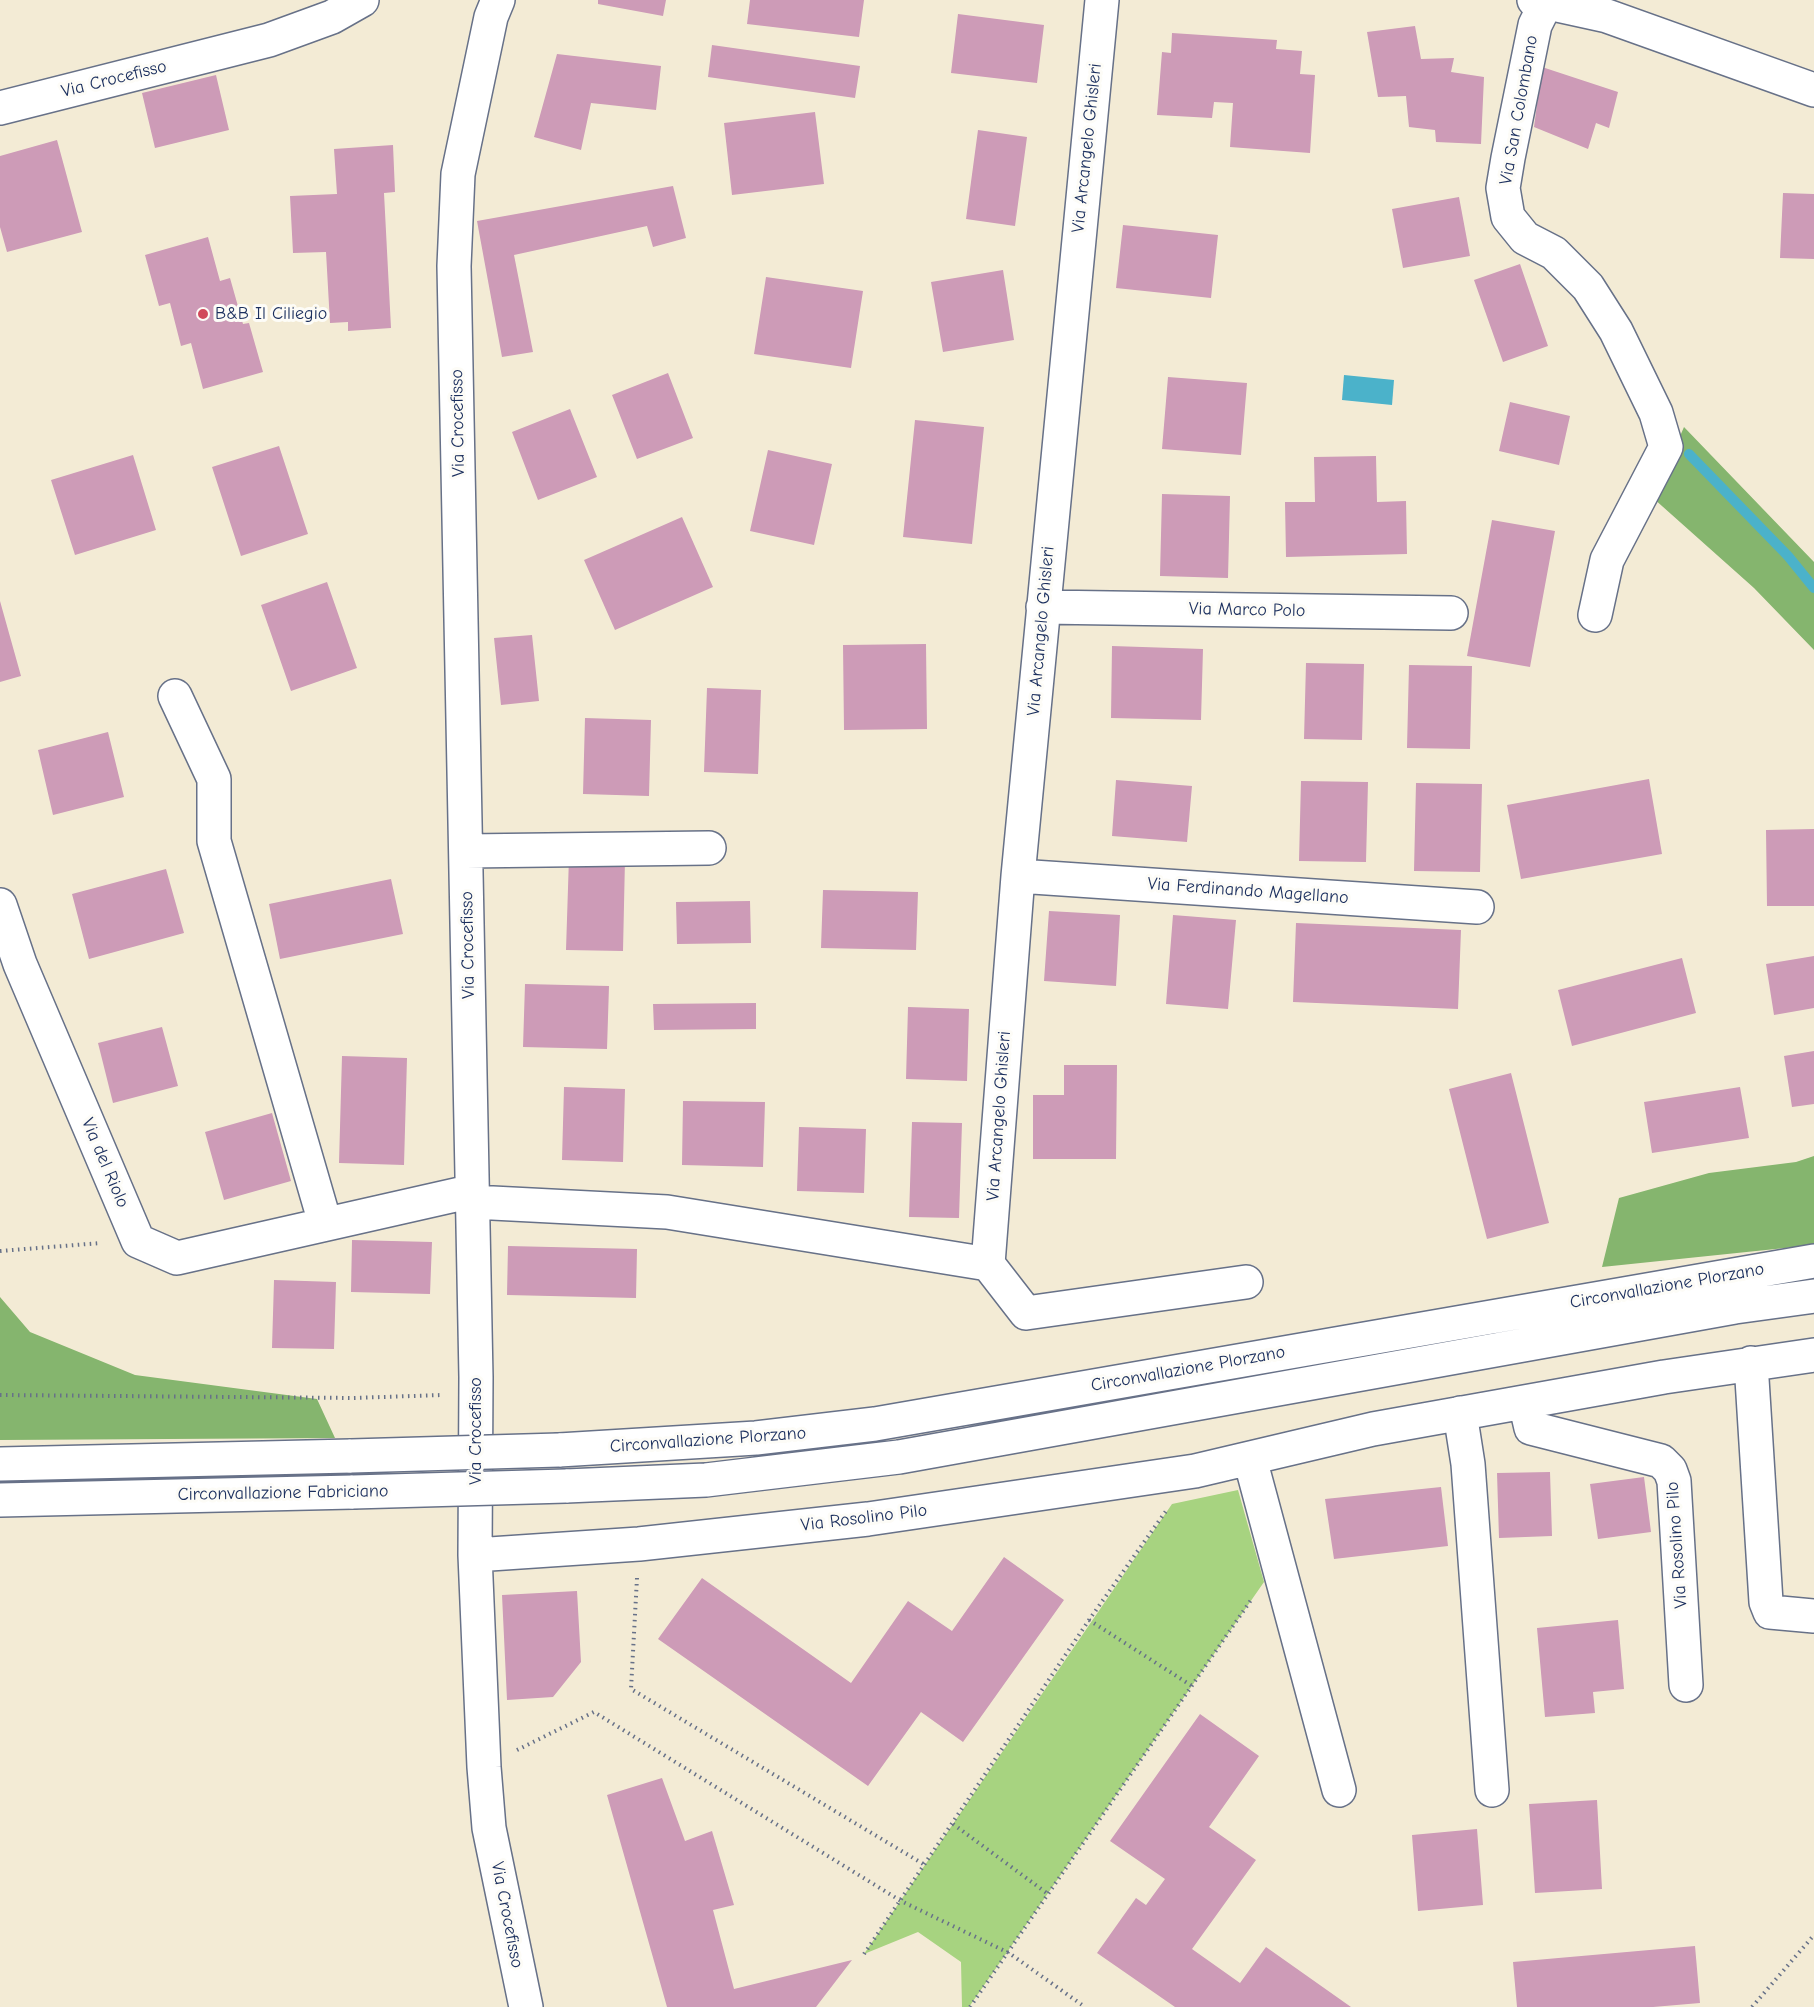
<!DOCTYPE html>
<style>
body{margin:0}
canvas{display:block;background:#f3ebd5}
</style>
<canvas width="1814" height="2007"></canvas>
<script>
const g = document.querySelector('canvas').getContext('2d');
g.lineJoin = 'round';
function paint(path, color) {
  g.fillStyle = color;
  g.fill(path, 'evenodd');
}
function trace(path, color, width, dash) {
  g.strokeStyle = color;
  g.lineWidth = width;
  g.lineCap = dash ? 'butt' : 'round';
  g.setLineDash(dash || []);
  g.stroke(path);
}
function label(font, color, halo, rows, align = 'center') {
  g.font = font + ' "Comic Neue",sans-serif';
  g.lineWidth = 6;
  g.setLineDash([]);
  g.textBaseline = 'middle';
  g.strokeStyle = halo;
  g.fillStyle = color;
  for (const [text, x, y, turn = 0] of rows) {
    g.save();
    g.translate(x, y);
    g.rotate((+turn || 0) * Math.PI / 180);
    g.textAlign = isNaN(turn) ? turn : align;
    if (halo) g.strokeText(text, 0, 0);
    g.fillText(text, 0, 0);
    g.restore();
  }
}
paint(new Path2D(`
 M1238,1490L1264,1582L969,2007H962L961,1962L918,1932L864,1954L1172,1504Z`), '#a7d380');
paint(new Path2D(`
 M1684,427L1814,562V650L1754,588L1653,498Z
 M1814,1156V1245L1602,1267L1619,1198L1709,1173L1796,1162Z
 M0,1297L30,1332L135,1375L317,1399L335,1438L0,1440Z`), '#85b56e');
paint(new Path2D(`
 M1344,375L1394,380L1392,405L1342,400Z`), '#4bb2ca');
trace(new Path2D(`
 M1689,454L1788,556L1814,588`), '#4bb2ca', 10);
paint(new Path2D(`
 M598,0H666L663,16L598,4Z
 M750,0H864L859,37L747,24Z
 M958,14L1044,25L1037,83L951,73Z
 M1415,26L1421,59L1454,58L1451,72L1484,77L1481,144L1436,142L1435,130L1409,127L1406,96L1378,97L1367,32Z
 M1172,33L1277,40L1276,49L1302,51L1300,74L1315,75L1310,153L1230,147L1233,103L1214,102L1212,118L1157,115L1162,52L1171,53Z
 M712,45L860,66L855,98L708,77Z
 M557,54L661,66L656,110L591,103L581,150L534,137Z
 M1542,67L1618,92L1609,128L1596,123L1588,149L1534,127Z
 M216,75L229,130L155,148L142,93Z
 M815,112L824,184L732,195L724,123Z
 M978,130L1027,137L1015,226L966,219Z
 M57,140L82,232L7,252L0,227V156Z
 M393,145L395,192L384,193L391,328L348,331V322L330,323L326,252L293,253L290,196L337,194L334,149Z
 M673,186L686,238L653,247L647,226L514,255L533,352L502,357L477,221Z
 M1783,193L1814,194V259L1780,258Z
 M1459,197L1470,256L1403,268L1392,209Z
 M1123,225L1218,235L1211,298L1116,288Z
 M208,237L220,281L230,278L243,324L249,323L263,372L203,389L191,343L181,346L170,303L159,306L145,255Z
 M1520,264L1548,346L1503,362L1474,280Z
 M1003,270L1014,340L943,352L931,282Z
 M766,277L863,291L851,368L754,354Z
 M668,373L693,438L637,459L612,395Z
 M1168,377L1247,383L1241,455L1162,449Z
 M1510,402L1570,416L1559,465L1499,451Z
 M570,409L597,477L538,500L512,432Z
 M915,420L984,427L972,544L903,537Z
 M279,446L308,534L241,556L212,467Z
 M768,450L832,464L814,545L750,531Z
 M133,455L156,530L75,555L51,480Z
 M1376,456L1377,502L1406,501L1407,554L1286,557L1285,502H1315L1314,457Z
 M1162,494L1230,496L1228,578L1160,576Z
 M682,517L713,587L615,630L584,560Z
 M1492,520L1555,531L1530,667L1467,656Z
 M327,582L357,668L291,691L261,605Z
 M0,601L21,676L0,682Z
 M532,635L539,701L501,705L494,638Z
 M926,644L927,729L844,730L843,645Z
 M1112,646L1203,649L1201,720L1111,718Z
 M1306,663L1364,664L1362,740L1304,739Z
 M1409,665L1472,666L1470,749L1407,748Z
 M707,688L761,690L758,774L704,772Z
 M585,718L651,720L649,796L583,794Z
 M108,732L124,797L53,815L38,750Z
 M1649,779L1662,854L1521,879L1507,805Z
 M1116,780L1192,786L1187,842L1112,836Z
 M1301,781L1368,782L1366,862L1299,861Z
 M1416,783L1482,784L1480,872L1414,871Z
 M1814,829V906H1767L1766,830Z
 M569,857L625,859L623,951L566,950Z
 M166,869L184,933L89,959L72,894Z
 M391,879L403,934L280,959L269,904Z
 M823,890L918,892L916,950L821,948Z
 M750,901L751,943L677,944L676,902Z
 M1049,911L1120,915L1116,986L1044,981Z
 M1173,915L1236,920L1228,1009L1166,1004Z
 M1296,923L1461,930L1458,1009L1293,1002Z
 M1814,956V1008L1774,1015L1766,964Z
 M1682,958L1696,1013L1572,1046L1558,990Z
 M525,984L609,986L607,1049L523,1047Z
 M756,1003V1029L654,1030L653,1004Z
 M908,1007L969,1009L967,1081L906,1079Z
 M162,1027L178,1086L113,1103L98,1043Z
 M1814,1051V1104L1792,1107L1784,1056Z
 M342,1056L407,1058L404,1165L339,1163Z
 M1064,1065H1117L1116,1159H1033V1095H1064Z
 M1511,1073L1549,1223L1487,1239L1449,1089Z
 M564,1087L625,1089L623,1162L562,1160Z
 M1740,1087L1749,1138L1652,1153L1644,1102Z
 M683,1101L765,1102L763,1167L682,1165Z
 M272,1113L291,1181L224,1200L205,1132Z
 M912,1122L962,1123L959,1218L909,1217Z
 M799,1127L866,1129L864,1193L797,1191Z
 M352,1240L432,1242L430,1294L351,1292Z
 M508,1246L637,1249L636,1298L507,1295Z
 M274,1280L336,1282L334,1349L272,1348Z
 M1550,1472L1552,1536L1499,1538L1497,1473Z
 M1644,1477L1651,1532L1598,1539L1590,1484Z
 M1441,1487L1448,1546L1334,1559L1325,1499Z
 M1004,1557L1064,1600L963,1742L921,1712L868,1786L658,1639L702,1578L851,1683L908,1601L952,1631Z
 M577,1591L581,1662L553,1697L507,1700L502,1595Z
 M1618,1620L1624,1689L1593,1692L1595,1713L1545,1717L1537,1628Z
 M1200,1714L1259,1756L1209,1827L1256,1860L1192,1949L1240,1983L1266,1947L1351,2007H1175L1097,1953L1136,1898L1146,1905L1165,1879L1110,1841Z
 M662,1778L685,1841L712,1831L734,1905L713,1910L734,1989L852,1960L816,2007H667L607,1795Z
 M1597,1800L1602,1889L1535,1893L1529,1804Z
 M1477,1829L1483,1905L1418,1911L1412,1835Z
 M1695,1946L1700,2003L1653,2007H1517L1513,1962Z`), '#cd9bb7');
const minor = new Path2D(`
 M498,0L491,17L458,174L454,266L476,1377L475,1555L484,1767L489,1828L526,2007
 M1102,0L1018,876L988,1264L1026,1313L1246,1282
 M1534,0L1607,16L1814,90
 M1546,3L1535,25L1508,158L1503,188L1508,217L1525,238L1554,253L1588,287L1616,331L1656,413L1666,447L1607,560L1595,615
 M0,108L269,40L332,17L362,0
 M1043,607L1451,613
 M175,696L214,779V841L325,1223
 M466,851L709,848
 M1018,876L1477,907
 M0,905L20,964L138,1241L177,1258L473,1191
 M473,1202L667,1212L988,1264
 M1751,1363L1766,1602L1770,1612L1814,1616
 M1525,1402L1531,1428L1661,1461L1670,1470L1674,1481L1686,1685
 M1460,1413L1468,1464L1492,1790
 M1250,1459L1339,1790
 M475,1555L639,1544L868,1519L1195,1471L1373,1429L1664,1377L1814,1355`);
const trunk = new Path2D(`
 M559,1450L756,1438L875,1424L1814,1261
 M0,1464L351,1456
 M566,1486L706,1480L899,1457L1735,1307L1814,1296
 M0,1500L353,1492`);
trace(minor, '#677188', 36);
trace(trunk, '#677188', 36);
trace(new Path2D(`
 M0,1251L101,1243
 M0,1395L353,1398L442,1395
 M637,1578L631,1689L925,1865
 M1089,1620L1192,1686
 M517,1750L594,1712L901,1901L1009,1953L1085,2007
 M953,1824L1048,1894
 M864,1954L1089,1620L1166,1511
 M970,2007L1251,1600
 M1752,2007L1814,1935`), '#677188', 4, [1.5, 4.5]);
trace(minor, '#fff', 33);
trace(trunk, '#fff', 33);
const trunkBridge = new Path2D(`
 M351,1456L559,1450
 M353,1492L566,1486`);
trace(trunkBridge, '#677188', 36, []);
trace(trunkBridge, '#fff', 33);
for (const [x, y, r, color] of [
 [203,314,6,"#d1495b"]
]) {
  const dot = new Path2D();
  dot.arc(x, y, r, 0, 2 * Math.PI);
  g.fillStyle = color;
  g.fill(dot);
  trace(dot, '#fdfcf7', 2);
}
label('18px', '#1b2f5e', '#fdfcf7', [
 ["Via Crocefisso",114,79,-14],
 ["Via San Colombano",1519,110,-80],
 ["Via Arcangelo Ghisleri",1087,148,-84],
 ["Via Crocefisso",458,423,-91],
 ["Via Marco Polo",1247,610,1],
 ["Via Arcangelo Ghisleri",1041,631,-85],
 ["Via Ferdinando Magellano",1248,891,4],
 ["Via Crocefisso",468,945,-91],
 ["Via Arcangelo Ghisleri",999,1116,-86],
 ["Via del Riolo",105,1163,67],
 ["Circonvallazione Plorzano",1667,1286,-10],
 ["Circonvallazione Plorzano",1188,1369,-10],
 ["Via Crocefisso",476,1431,-90],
 ["Circonvallazione Plorzano",708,1440,-4],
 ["Circonvallazione Fabriciano",283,1493,-1],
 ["Via Rosolino Pilo",864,1518,-7],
 ["Via Rosolino Pilo",1677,1545,-94],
 ["Via Crocefisso",507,1915,79]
]);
label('18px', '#1b2f5e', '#fdfcf7', [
 ["B&B Il Ciliegio",215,314]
], 'left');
</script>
